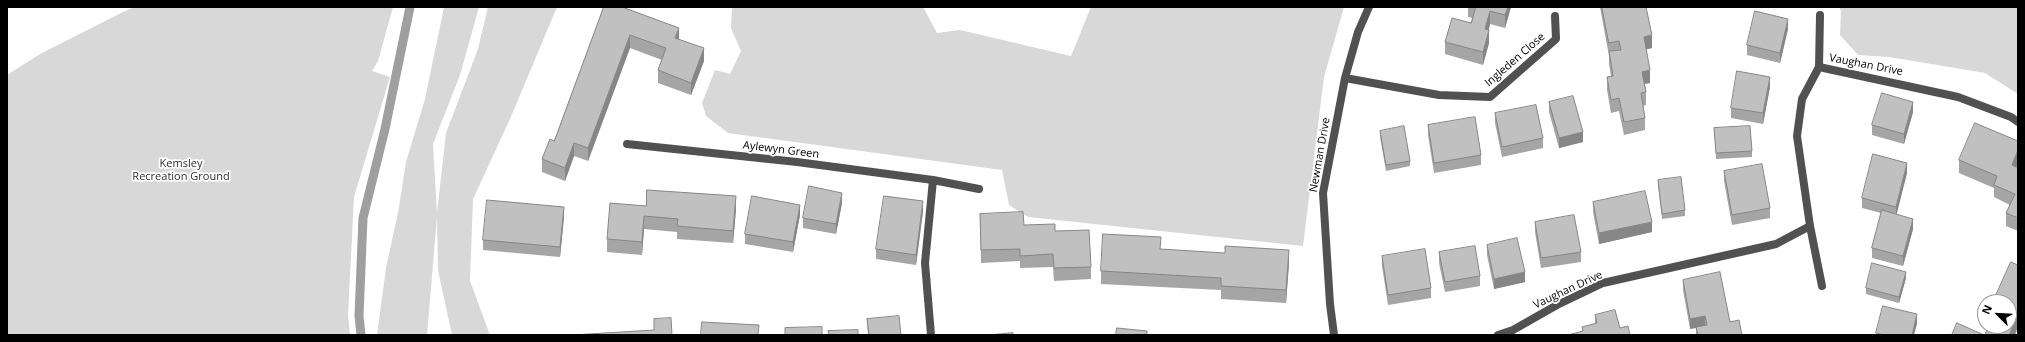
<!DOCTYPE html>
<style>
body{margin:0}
#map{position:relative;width:2025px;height:342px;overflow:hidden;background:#fff;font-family:"Open Sans",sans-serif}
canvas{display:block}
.frame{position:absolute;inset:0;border:8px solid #000;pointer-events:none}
.north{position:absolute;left:1977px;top:294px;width:40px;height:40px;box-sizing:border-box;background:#fff;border:1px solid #999;border-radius:50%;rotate:294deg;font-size:11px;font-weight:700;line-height:16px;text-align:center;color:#000}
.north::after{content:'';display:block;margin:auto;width:14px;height:18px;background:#000;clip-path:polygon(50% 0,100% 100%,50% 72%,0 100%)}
</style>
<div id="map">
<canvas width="2025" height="342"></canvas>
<div class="frame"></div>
<div class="north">N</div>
</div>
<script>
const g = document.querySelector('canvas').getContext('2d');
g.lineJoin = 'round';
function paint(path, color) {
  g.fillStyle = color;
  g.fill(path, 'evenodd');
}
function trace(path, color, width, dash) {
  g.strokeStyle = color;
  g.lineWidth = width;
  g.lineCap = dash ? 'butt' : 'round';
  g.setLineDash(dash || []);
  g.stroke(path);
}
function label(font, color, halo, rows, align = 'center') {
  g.font = font + ' "Open Sans",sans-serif';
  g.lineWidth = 3.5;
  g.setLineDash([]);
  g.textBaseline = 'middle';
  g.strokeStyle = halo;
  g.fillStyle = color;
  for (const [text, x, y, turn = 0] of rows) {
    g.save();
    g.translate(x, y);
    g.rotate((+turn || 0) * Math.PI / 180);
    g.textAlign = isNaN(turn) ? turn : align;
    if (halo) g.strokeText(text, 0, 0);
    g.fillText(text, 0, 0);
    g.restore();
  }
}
paint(new Path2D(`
 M135,7H393L378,61L372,71L390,77L354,197L348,315L350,335H7V75L40,54L125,11Z
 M444,7H479L460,75L433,144L437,213L446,133L478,49L488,7H557L510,119L473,199L470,281L490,335H452L438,270L437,217L427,335H377L386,268L398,213L406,162L425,99Z
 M732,7H923L937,33L960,30L1071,56L1091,7H1344L1324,77L1303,246L1028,217L1009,205L1002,170L728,133L706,116L702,103L715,70L730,74L741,51L731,28Z
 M1839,7H2018V94L1985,73L1889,57L1858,55L1840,35L1841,11Z`), '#d8d8d8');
trace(new Path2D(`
 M361,335L359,316L363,218L385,129L410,7`), '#9f9f9f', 9);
trace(new Path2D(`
 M1819,67L1820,15
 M1345,78L1439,95L1490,97L1556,39L1555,16
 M627,144L797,162L933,180
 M1810,226L1822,286
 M931,335L925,263L933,180L979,189
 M1334,335L1330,304L1323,193L1345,78L1358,32L1369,7
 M1498,335L1513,330L1557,305L1603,283L1776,244L1810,226L1797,136L1802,99L1819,67L1958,97L2011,117L2018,122`), '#515151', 8);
paint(new Path2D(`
 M604,7L679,39L704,61L691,95L658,83V70L662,60L630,48L588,161L574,156L565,181L542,172V159L554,141Z
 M1468,7H1511L1505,28L1490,24L1489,30V43L1483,65L1445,54V42L1471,23L1472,18L1468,17Z
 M1600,7H1646L1652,48L1646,49L1650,83L1645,84L1646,92V105L1643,106L1645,118V130L1624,135L1619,111L1611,113L1607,90V77L1611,76L1609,64V56Z
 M1788,29L1780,63L1747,55V45Z
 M1770,87L1763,124L1731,118V108Z
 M1549,102L1583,142L1559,148L1549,112Z
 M1913,112L1904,144L1872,135V125Z
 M1495,113L1543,138V148L1502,157L1495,123Z
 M1428,125L1481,155V165L1434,173L1428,135Z
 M1714,128L1752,151V157L1716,159Z
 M1380,131L1410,161V166L1386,171L1380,137Z
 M2018,141V163L2016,167L2018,168V231L2006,226V213L2010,205L1994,197V188L1959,173V160Z
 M1724,171L1770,208V218L1732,225L1724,181Z
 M1907,173L1896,214L1913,229L1903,266L1872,258V248L1881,213L1862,208V198Z
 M1658,180L1685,210V216L1662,219L1658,185Z
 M1593,202L1652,232L1599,244L1593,212Z
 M842,203L836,234L803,228V218Z
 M646,206L736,209L733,243L677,239V232L644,229L642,255L607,252V239Z
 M923,211L916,265L876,259V249Z
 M980,214L1024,225L1055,231L1091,267V279L1054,281L1053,267L1020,268V261L981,263Z
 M800,215L793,252L745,244V234Z
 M564,217L560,257L483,250V240Z
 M1535,222L1581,252V262L1541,268L1535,232Z
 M1487,245L1525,282L1494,289L1487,255Z
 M1161,249L1289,263L1286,303L1221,299V290L1101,284V271Z
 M1439,252L1480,276V286L1445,292L1439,263Z
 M1382,256L1431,288V298L1388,305L1382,266Z
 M2018,265V330L2017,329L2015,335Z
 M1906,278L1899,303L1866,294V288Z
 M1683,280L1730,322L1742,335H1696V328L1690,329L1683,290Z
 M1595,315L1620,328L1582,331V327L1595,324Z
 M867,319L901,335H868Z`), '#a5a5a5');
paint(new Path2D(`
 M1508,7H1511L1505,28V15Z
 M1490,11V24L1485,42V29Z
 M1788,19V29L1780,63V53Z
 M679,28V41L675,38Z
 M1489,30V43L1483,65V52Z
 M630,35V48L588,161V148Z
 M1652,35V48L1644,50V37Z
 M704,48V61L691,95V83Z
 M1650,70V83L1642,84V72Z
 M1770,77V87L1763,124V113Z
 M1913,102V112L1904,144V134Z
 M1583,132V142L1559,148V138Z
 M574,143V156L565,181V168Z
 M2018,150V163L2012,178V165Z
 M1907,163V173L1896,217V207Z
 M842,193V203L836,234V224Z
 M736,196V209L733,243V231Z
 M923,201V211L916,265V255Z
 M800,205V215L793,252V242Z
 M564,207V217L560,257V247Z
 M644,216V229L642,255V242Z
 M1913,219V229L1903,266V256Z
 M1652,222V232L1599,244V233Z
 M1289,250V263L1286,303V290Z
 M1525,272V282L1494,289V279Z
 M1906,272V278L1899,303V297Z
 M1917,314V324L1914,335H1912Z
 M1705,316V326L1690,329V319Z
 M2017,317V329L2015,335H2009Z`), '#868686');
const building = new Path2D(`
 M604,7H622L679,28L675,38L704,48L691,83L658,70L666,48L630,35L588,148L574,143L565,168L542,159L550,139L554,141Z
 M1476,7H1508L1505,15L1490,11L1485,29L1489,30L1483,52L1445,42L1452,18L1471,23Z
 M1602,7H1646L1652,35L1644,37L1650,70L1642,72L1646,92L1641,93L1645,118L1624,122L1619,98L1611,100L1607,77L1613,76L1609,51L1621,50L1619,41L1609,43Z
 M1755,11L1788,19L1780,53L1747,45Z
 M1737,71L1770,77L1763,113L1731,108Z
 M1882,93L1913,102L1904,134L1872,125Z
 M1573,96L1583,132L1559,138L1549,102Z
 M1536,105L1543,138L1502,147L1495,113Z
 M1475,117L1481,155L1434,163L1428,125Z
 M1975,123L2018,141V150L2012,165L2018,168V218L2006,213L2015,194L1994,185L1997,176L1959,160Z
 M1404,126L1410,161L1386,165L1380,131Z
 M1750,126L1752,151L1716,153L1714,128Z
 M1873,154L1907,163L1896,207L1862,198Z
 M1762,164L1770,208L1732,215L1724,171Z
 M1681,177L1685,210L1662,214L1658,180Z
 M809,186L842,193L836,224L803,218Z
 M647,190L736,196L733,231L677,226L678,219L644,216L642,242L607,239L610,203L646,206Z
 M1645,191L1652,222L1599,233L1593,202Z
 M752,196L800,205L793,242L745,234Z
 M884,196L923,201L916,255L876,249Z
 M487,200L564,207L560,247L483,240Z
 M1882,210L1913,219L1903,256L1872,248Z
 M1023,212L1024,225L1055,224V231L1089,230L1091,267L1054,268L1053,254L1020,256V249L981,250L980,214Z
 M1574,215L1581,252L1541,258L1535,222Z
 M1103,234L1161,237L1160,249L1225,253V246L1289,250L1286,290L1221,286V278L1101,271Z
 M1517,238L1525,272L1494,279L1487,245Z
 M1475,246L1480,276L1445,282L1439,252Z
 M1425,249L1431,288L1388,295L1382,256Z
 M2011,262L2018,265V317H2017L2009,335H1985L1988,326H2009V302H1993Z
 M1872,263L1906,272L1899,297L1866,288Z
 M1720,272L1730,322L1739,320L1742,335H1698L1696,327L1707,325L1705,316L1690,319L1683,280Z
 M1883,306L1917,314L1912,335H1884L1876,333Z
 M1615,310L1620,328L1628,326L1630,335H1568L1583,331L1582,327L1597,323L1595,315Z
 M899,316L901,335H869L867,319Z
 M671,318L672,335H572L654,330V319Z
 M702,322L759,325L758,335H701Z
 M1957,323L1984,335H1952Z
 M822,327V335H785V328Z
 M1117,328L1147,331V335H1116Z
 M858,330V335H829L828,331Z
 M1013,333V335H989Z`);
paint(building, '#c0c0c0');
trace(building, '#868686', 1);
label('11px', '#000', '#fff', [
 ["Ingleden Close",1515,60,-41],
 ["Vaughan Drive",1866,65,11],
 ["Aylewyn Green",781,150,7],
 ["Newman Drive",1320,155,-80],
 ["Vaughan Drive",1568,290,-25]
]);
label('11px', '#2f2f2f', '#fff', [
 ["Kemsley",181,164],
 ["Recreation Ground",181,177]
]);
</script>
